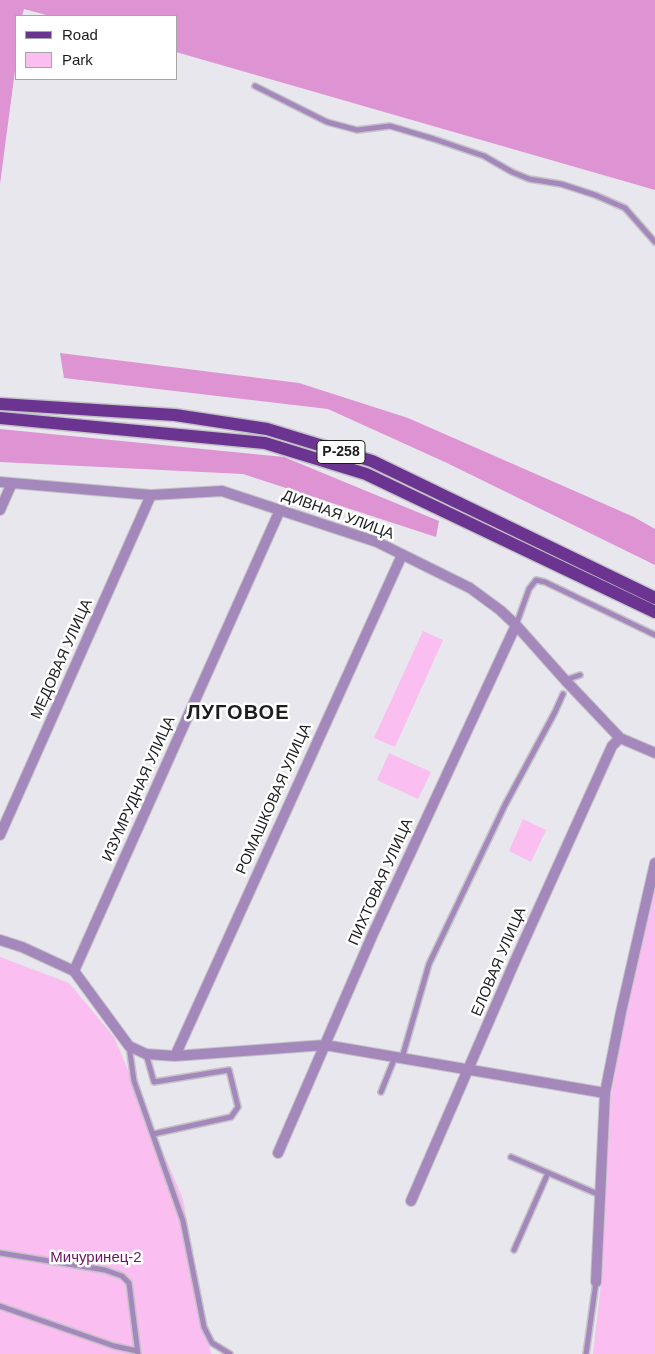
<!DOCTYPE html>
<meta charset="utf-8">
<style>
body{margin:0}
#map{position:relative;width:655px;height:1354px;overflow:hidden;background:#e7e7ed;font-family:Helvetica,sans-serif}
canvas{display:block}
.legend{position:absolute;left:15px;top:15px;width:162px;height:65px;box-sizing:border-box;background:#fff;border:1px solid #a5a5a5;margin:0;padding:6px 9px;list-style:none;font-size:15px;color:#1d1d1f}
.legend li{display:flex;align-items:center;gap:10px;height:25px}
.legend b{width:25px;border:1px solid #a5a5a5}
</style>
<div id="map">
<canvas width="655" height="1354"></canvas>
<ul class="legend">
<li><b style="height:6px;background:#6c3491"></b>Road</li>
<li><b style="height:14px;background:#fabef0"></b>Park</li>
</ul>
</div>
<script>
const g = document.querySelector('canvas').getContext('2d');
g.lineJoin = 'round';
function paint(path, color) {
  g.fillStyle = color;
  g.fill(path, 'evenodd');
}
function trace(path, color, width, dash) {
  g.strokeStyle = color;
  g.lineWidth = width;
  g.lineCap = dash ? 'butt' : 'round';
  g.setLineDash(dash || []);
  g.stroke(path);
}
function label(font, color, halo, rows, align = 'center') {
  g.font = font + ' Helvetica,sans-serif';
  g.lineWidth = 5;
  g.setLineDash([]);
  g.textBaseline = 'middle';
  g.strokeStyle = halo;
  g.fillStyle = color;
  for (const [text, x, y, turn = 0] of rows) {
    g.save();
    g.translate(x, y);
    g.rotate((+turn || 0) * Math.PI / 180);
    g.textAlign = isNaN(turn) ? turn : align;
    if (halo) g.strokeText(text, 0, 0);
    g.fillText(text, 0, 0);
    g.restore();
  }
}
paint(new Path2D(`
 M423,631L443,640L395,747L374,738Z
 M389,753L431,772L418,799L377,780Z
 M523,819L546,830L531,862L509,851Z
 M655,872V1354H593L601,1283L611,1096L625,1014Z
 M0,957L69,983L114,1037L183,1199L211,1354H0Z`), '#fabef0');
paint(new Path2D(`
 M0,0H655V190L176,52V16H50L24,9L22,16H16V63L0,184Z
 M60,353L299,383L408,418L634,517L655,529V565L447,463L328,409L64,378Z
 M0,429L284,457L439,521L436,537L243,474L0,462Z`), '#de94d2');
const service = new Path2D(`
 M255,86L327,122L357,130L390,126L434,139L484,156L512,172L529,179L561,184L595,195L625,208L655,242
 M516,625L529,589L536,580L545,582L655,635
 M565,680L580,675
 M129,1046L134,1081L183,1221L204,1327L212,1343L230,1354
 M146,1054L154,1082L229,1070L238,1107L231,1117L153,1134
 M402,1058L429,964L505,805L555,712L563,694
 M381,1092L395,1057
 M511,1157L600,1195
 M514,1250L548,1173
 M0,1253L105,1270L122,1276L129,1283L138,1354
 M0,1306L114,1346L137,1351
 M586,1354L596,1282`);
const minor = new Path2D(`
 M0,482L151,495L222,491L377,542L470,588L500,610L516,625L565,680L620,738L655,753
 M0,510L12,483
 M0,835L151,495
 M0,940L22,947L74,971L129,1046L146,1054L175,1056L325,1045L605,1093L596,1282
 M74,971L280,510
 M175,1056L402,555
 M605,1093L621,1012L655,863
 M278,1153L372,936L516,625
 M411,1201L515,961L612,746L620,738`);
const primary = new Path2D(`
 M0,404L175,415L267,429L372,461L655,598
 M0,418L265,443L366,474L655,612`);
trace(service, '#c3c3c8', 8);
trace(minor, '#c3c3c8', 12);
trace(primary, '#c3c3c8', 15);
trace(service, '#a588bb', 5);
trace(minor, '#a588bb', 10);
trace(primary, '#6c3491', 12);
for (const [x, y, w] of [
 [341,452,48]
]) {
  const box = new Path2D();
  box.roundRect(x - w / 2, y - 11.5, w, 23, 4);
  g.fillStyle = '#fff';
  g.fill(box);
  trace(box, '#1d1d1f', 1);
}
label('bold 14px', '#1d1d1f', null, [
 ["Р-258",341,452]
]);
label('15px', '#1d1d1f', '#fff', [
 ["ДИВНАЯ УЛИЦА",338,515,20],
 ["МЕДОВАЯ УЛИЦА",62,659,-66],
 ["ИЗУМРУДНАЯ УЛИЦА",139,789,-66],
 ["РОМАШКОВАЯ УЛИЦА",274,799,-66],
 ["ПИХТОВАЯ УЛИЦА",381,882,-66],
 ["ЕЛОВАЯ УЛИЦА",499,962,-67]
]);
label('15px', '#6b1563', '#fff', [
 ["Мичуринец-2",96,1258]
]);
g.letterSpacing = '1px';
label('bold 20px', '#1d1d1f', '#fff', [
 ["ЛУГОВОЕ",238,713]
]);
g.letterSpacing = '0px';
</script>
